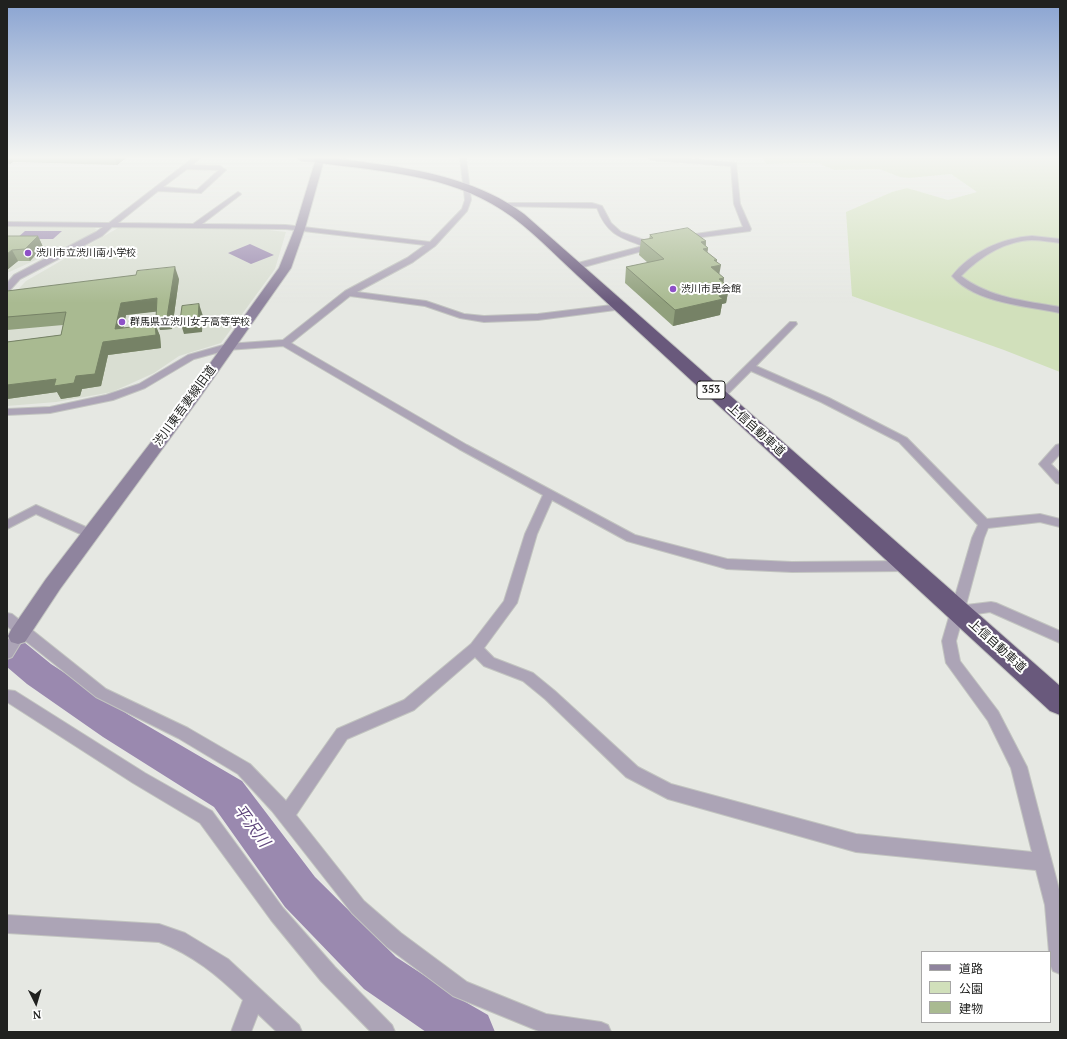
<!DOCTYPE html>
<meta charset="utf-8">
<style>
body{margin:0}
#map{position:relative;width:1067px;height:1039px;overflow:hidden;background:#e6e8e3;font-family:"PT Serif","Noto Sans JP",serif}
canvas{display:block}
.frame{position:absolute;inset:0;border:8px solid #20211f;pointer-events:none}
.legend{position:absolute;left:921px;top:951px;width:130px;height:72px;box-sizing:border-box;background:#fff;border:1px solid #a6a6a5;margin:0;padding:5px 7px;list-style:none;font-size:12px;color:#20211f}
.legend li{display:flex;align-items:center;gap:8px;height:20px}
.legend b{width:20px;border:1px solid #a6a6a5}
.north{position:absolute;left:16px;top:983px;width:40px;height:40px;-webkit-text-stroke:3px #fff;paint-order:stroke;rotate:175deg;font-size:11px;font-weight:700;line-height:16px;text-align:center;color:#20211f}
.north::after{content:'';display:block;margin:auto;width:14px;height:18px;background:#20211f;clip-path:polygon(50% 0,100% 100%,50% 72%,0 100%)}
</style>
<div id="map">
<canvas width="1067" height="1039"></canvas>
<div class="frame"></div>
<ul class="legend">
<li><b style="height:5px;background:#8f849e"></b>道路</li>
<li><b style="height:11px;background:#d1e0bb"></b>公園</li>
<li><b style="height:11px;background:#a9ba91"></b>建物</li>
</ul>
<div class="north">N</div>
</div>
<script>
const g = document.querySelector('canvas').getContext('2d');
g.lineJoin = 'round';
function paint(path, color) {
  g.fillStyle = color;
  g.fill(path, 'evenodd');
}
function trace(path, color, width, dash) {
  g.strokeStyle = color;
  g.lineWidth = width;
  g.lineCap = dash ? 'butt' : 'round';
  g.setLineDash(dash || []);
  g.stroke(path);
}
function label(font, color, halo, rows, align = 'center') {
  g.font = font + ' "PT Serif","Noto Sans JP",serif';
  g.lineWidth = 4;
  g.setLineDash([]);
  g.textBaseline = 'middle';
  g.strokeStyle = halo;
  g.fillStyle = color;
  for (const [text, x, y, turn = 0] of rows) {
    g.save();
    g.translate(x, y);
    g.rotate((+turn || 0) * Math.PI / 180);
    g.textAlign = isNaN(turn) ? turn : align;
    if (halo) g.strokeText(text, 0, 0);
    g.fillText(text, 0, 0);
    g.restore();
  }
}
paint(new Path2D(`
 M7,227H92L97,229L93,234L7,273Z
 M118,228H252L286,232L275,269L221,343L179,356L154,373L112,392L56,402L7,406V301L26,281Z`), '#d9ded2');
paint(new Path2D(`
 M763,158H1060V372L1004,350L852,296L846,212L892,192L907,188L948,200L977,192L951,174L909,178L900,177L879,169L834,170L818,163L766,164Z`), '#d1e0bb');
paint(new Path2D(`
 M25,231H62L53,239H16Z
 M250,244L274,255L251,264L228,253Z`), '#9a89af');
paint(new Path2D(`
 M7,634L19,638L51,664L129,715L242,781L315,877L396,957L462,1000L488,1015L495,1032H426L364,989L285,907L214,807L103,737L27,684L7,667Z`), '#9a89af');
const street = new Path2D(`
 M193,158H200L192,165L220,166L226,170L201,193L158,191L118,223L193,224L238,192L241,194L240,195L202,224L286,225L430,242L462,209L465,200L460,158H466L471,200L467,211L435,246L413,262L357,292L426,301L464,314L484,316L538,314L620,304L624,307L623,309L538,320L484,322L460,318L425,306L350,296L291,343L467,445L635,535L727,559L792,562L908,561L913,563L914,566L913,569L908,571L792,572L727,569L627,541L552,500L537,534L517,603L484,648L494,658L533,673L555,691L638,767L671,784L856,834L1032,852L1011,768L988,721L946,663L942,641L972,538L978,525L899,442L821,402L751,371L723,399H715L714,397L790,322H796L797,324L756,366L829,398L907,438L987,519L1040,514L1060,519V527L1040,522L988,528L984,538L966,605L991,602L996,603L1060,631V643L990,612L963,616L956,641L960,661L998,711L1027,767L1060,893V974L1053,971L1050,964L1045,905L1036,870L856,852L668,799L626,777L545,699L523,681L484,666L475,657L414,710L347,739L296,815L364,901L401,933L467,982L546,1014L601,1022L608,1025L611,1032H541L453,996L387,947L352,913L272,811L238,774L178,738L96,697L23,639L12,657L7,659V641L14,632L7,626V613L12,614L106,689L188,728L250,764L286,801L337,729L404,700L471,644L504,601L525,534L543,495L459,449L283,346L227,350L194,359L145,388L113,400L50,413L7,415V409L50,407L106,395L139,384L188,355L227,344L283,340L345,291L407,258L425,245L286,229L112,227L102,236L20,279L10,290H7V283L14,275L96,232L103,227L7,226V222L109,223ZM187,169L219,170L197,190L163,187Z
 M649,158H676L736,163L740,204L751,229L750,231L679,240V236H682L743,227L734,204L731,166L652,160Z
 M502,203H592L602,206L611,223L621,232L658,245L657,247L580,268H574V264L643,246C619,237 607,234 597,208L500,206V204Z
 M1032,236L1060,239V243C1051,242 1041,240 1032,240C1004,241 980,257 961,276C990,298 1025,301 1060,307V313C1027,306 975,303 952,276C971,252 1002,238 1032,236Z
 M1060,444V454L1051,464L1060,473V484L1056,483L1039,464L1056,445Z
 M36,505L95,531L97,534L95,537L91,538L87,537L36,514L7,529V520Z
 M7,690L15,691L145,773L212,811L283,908L335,967L392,1025L395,1032H371L321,981L271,920L200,823L133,783L7,702Z
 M7,915L159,924L185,933L228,959L299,1025L302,1032H277L258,1014L251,1032H231L243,1000C217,975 193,955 159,942L7,933Z`);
const secondary = new Path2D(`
 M298,158H322L324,160L305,228L291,268L198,400L60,589L25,642L18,644L11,642L8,636L11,630L46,579L188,394L279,268L295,228L315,162L302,161Z`);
const highway = new Path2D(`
 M316,158C336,158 357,161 377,164C428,171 481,182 524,214L1060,686V715L1050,711L578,276C554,254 530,228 502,210C449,175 381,171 320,163L316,162L314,160Z`);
trace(street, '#c2c4c0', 2);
trace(secondary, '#c2c4c0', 2);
trace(highway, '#c2c4c0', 2);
paint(street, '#aca4b6');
paint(secondary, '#8f849e');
paint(highway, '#69597c');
paint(new Path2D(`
 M7,158H126L117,165L13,162L10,164L7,163Z
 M650,235L706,241V246L708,248L707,252L717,260V263L719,274L724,283L729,287L726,303L722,304L720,315L673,326L625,283L626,267L648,263L639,255L641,240L649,239Z
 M7,236H38L43,247L30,261H18L7,270Z
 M179,279L172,329L160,330L156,311L126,315L123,328L155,324L160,336L161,348L108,355L101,386L82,389L80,396L61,399L57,392L7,399V342L61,335L63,325L7,330V291Z`), '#91a07d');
paint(new Path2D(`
 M8,158H12L13,162L10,164Z
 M115,158H126L117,165Z
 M38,236L43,247L30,261L25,249Z
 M706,241L705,249L708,248L706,263L701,242Z
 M12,250L18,261L7,270V254Z
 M714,260H717L716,266L721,265L718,281L711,267Z
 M175,267L179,279L172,329L160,330L156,318Z
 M724,278L723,288L729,287L726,303L722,304L720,315L673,326L675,310L719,279Z
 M157,298L162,311L126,315L121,340L155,324L160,336L161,348L108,355L101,386L82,389L80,396L61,399L57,392L7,399V385L56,379L103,342L115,329L121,303Z
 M199,304L203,316L202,332L184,334L180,321Z`), '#768266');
const building = new Path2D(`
 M688,228L706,241L701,242L708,248L703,249L717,260H714L721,265L711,267L724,278L719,279L729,287L717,290L724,295L719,296L723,299L675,310L626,267L664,259L641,240L653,238L650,235Z
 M7,236H38L25,249L12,250L7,254Z
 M175,267L167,317L156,318L157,298L121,303L115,329L155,324L156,335L103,342L95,374L76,376L74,383L54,386L56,379L7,385V342L61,335L66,312L7,317V291L136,275L137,271Z
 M199,304L198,319L180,321L182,306Z`);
paint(building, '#a9ba91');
trace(building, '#768266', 1);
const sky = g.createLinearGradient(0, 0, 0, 303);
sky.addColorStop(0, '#89a3d1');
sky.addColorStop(0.52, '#f4f5f2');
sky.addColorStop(1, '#f4f5f200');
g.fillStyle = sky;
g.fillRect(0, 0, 1067, 303);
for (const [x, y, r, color] of [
 [28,253,4,"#8e51c7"],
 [673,289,4,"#8e51c7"],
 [122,322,4,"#8e51c7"]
]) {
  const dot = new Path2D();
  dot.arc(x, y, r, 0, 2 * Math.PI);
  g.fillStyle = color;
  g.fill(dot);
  trace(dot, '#fff', 1.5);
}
label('10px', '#20211f', '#fff', [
 ["渋川市立渋川南小学校",36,253],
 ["渋川市民会館",681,289],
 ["群馬県立渋川女子高等学校",130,322]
], 'left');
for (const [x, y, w] of [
 [711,390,28]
]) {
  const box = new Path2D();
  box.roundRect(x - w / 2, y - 9, w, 18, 3);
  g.fillStyle = '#fff';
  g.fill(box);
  trace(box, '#20211f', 1);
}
label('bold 11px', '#20211f', null, [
 ["353",711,390]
]);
label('12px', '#20211f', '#fff', [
 ["渋川東吾妻線旧道",185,406,-54],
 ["上信自動車道",756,430,42],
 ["上信自動車道",997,646,42]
]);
label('italic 16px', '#62497e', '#fff', [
 ["平沢川",251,826,53]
]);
</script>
